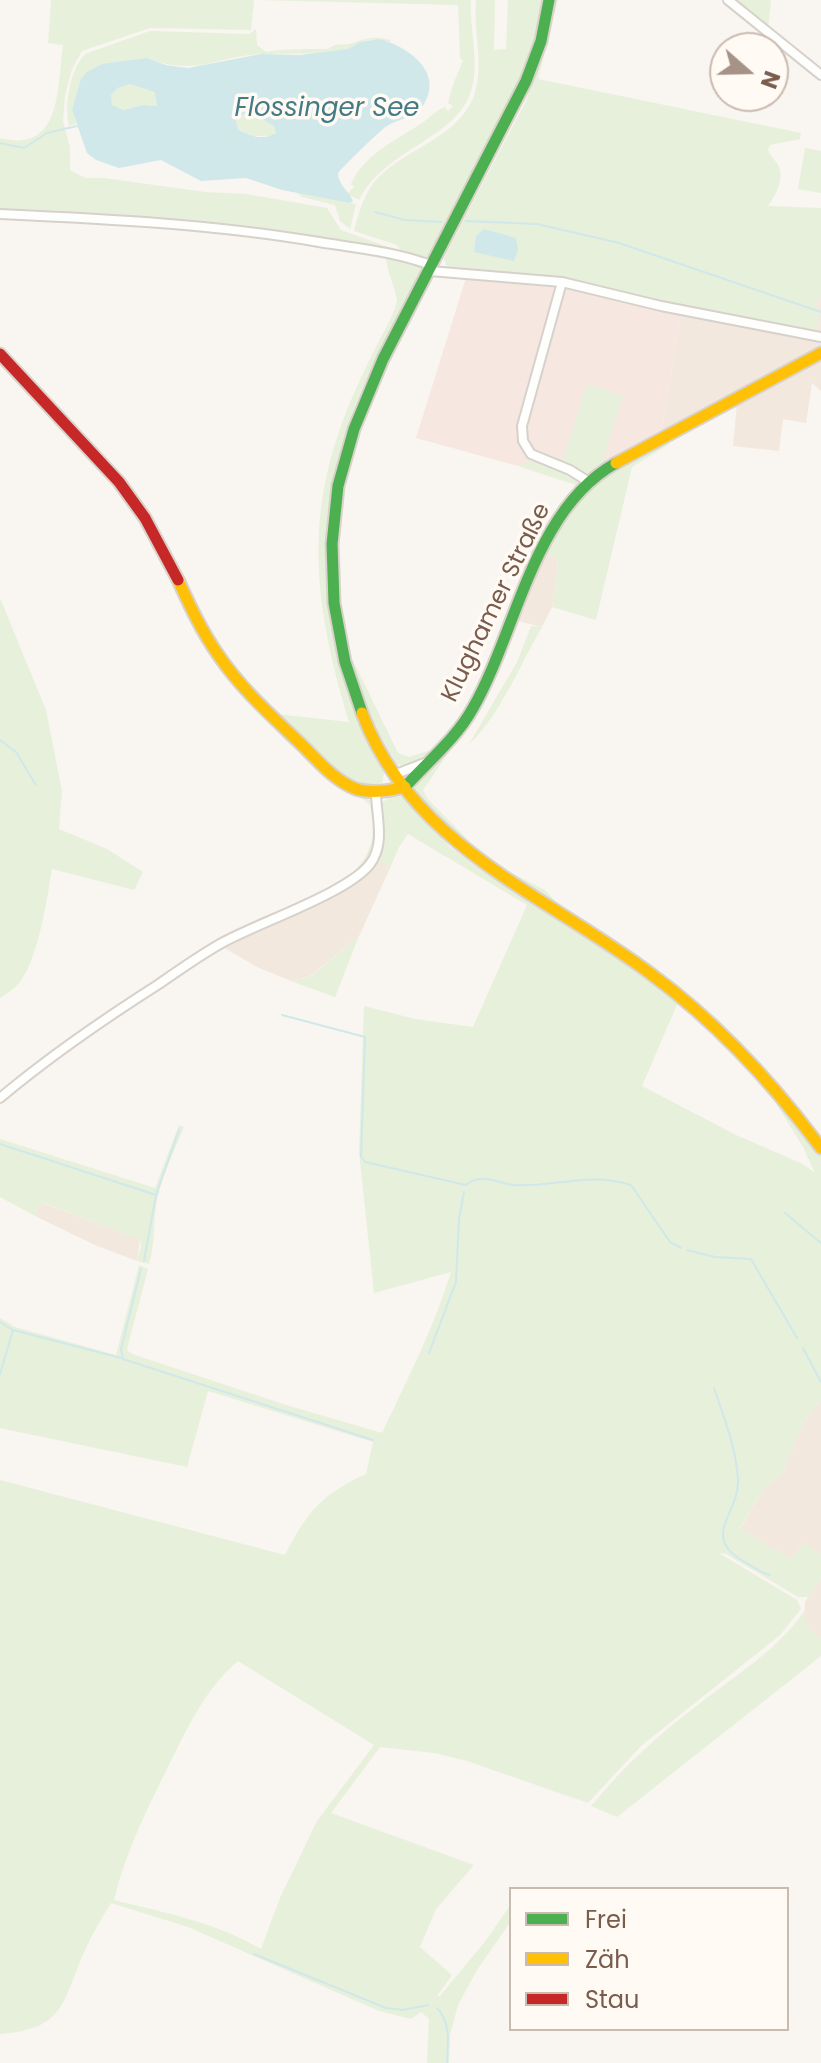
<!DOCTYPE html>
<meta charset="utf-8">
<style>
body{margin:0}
#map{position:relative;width:821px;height:2063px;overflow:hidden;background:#f9f5f0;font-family:Poppins,sans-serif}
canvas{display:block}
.legend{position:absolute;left:509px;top:1887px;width:280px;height:144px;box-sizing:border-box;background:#fffaf3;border:2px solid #cabbb1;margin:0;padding:10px 14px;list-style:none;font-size:24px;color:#7a5c4d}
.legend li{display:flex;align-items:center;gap:16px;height:40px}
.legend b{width:40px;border:2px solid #cabbb1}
.north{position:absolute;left:709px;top:32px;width:80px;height:80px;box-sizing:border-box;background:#fffaf3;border:2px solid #cabbb1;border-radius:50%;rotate:110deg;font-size:22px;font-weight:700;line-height:32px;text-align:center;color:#7a5c4d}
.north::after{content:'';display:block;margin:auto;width:28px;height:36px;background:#a69286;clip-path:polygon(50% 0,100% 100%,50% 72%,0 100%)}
</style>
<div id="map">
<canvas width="821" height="2063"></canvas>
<ul class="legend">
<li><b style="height:10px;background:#4caf50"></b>Frei</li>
<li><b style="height:10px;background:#ffc107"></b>Zäh</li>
<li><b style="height:10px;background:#c62828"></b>Stau</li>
</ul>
<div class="north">N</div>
</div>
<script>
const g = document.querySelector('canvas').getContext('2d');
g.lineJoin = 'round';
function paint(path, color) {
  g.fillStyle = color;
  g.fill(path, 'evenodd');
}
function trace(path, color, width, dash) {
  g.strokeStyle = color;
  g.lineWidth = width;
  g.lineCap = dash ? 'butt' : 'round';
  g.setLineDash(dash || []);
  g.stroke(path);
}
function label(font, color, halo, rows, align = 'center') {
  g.font = font + ' Poppins,sans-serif';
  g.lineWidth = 7;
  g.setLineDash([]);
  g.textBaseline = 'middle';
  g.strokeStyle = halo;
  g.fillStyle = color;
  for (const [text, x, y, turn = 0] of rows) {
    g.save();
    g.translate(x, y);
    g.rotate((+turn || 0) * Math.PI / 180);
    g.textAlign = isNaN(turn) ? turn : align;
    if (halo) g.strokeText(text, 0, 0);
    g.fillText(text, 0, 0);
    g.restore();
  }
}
paint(new Path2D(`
 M818,294H821V391L812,383L806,423L783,419L779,451L733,446L737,403L660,443L682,307L819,314L815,304Z
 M544,553L557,557L558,569L552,607L542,627L518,621Z
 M372,857L391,866L359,936L309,977L291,981L257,967L216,943L251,924L342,882L360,870Z
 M40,1202L140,1239L137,1261L95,1245L35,1216Z
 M821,1400V1555L805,1543L790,1559L740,1529L763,1490L782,1474L803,1423Z
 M821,1577V1637L811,1633L804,1621L805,1602Z`), '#f2e8de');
paint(new Path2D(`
 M469,268L546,277L682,307L660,443L587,486L572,474L531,460L518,466L416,438Z`), '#f6e8e1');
paint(new Path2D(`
 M51,0H254L251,30L150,28L82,51L72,69L65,96L63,121L70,147V170L85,178H104L205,192L246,194L327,208L341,230L391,248L393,251L266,229L178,220L0,211V138C62,154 57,88 63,45L48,43Z
 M257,0H471C469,30 481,65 470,94C453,140 385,149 359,200L347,194L354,187L351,184C363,156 394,141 419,125C428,120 435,110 445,107L448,111L453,106L448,103C451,89 457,74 463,61L460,58L458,5Z
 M476,0H495L494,50L506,49L508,0H545L534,50L517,95L432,256L421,259L402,253L397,245L354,231C358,215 363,198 372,185C400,148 461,140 475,92C484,63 473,30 476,0Z
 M554,0H558L538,79L801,133L800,139L770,145L768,150C770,156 776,160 779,167C784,180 775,196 768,206L821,208V294L815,304L819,314L817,333L683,307L546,277L469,268L448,269L444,259L447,251L527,99Z
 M732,0H771L768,30Z
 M256,29L257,45L266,52C281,49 307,49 323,49C332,49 327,48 335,45C340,44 348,45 353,43C367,38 376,36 390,40L391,42C381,40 371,38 361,42C354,44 351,49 344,50C317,55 290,53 263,54C216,56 197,77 147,58L72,109L76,124L69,126C64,105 70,70 85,54L150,31L249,34Z
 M130,84L150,88L156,92L157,106L142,105L123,110L111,105V95L118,88Z
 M246,113H253L275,126L276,133L272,136H250L237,128L236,122L240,116Z
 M805,148L821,151V193L798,189Z
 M296,192L356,204L350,229L340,221L335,205L302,197Z
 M386,258L416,264L424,270C396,323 363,377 345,434C312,544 322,670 385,768L382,783L364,787L343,777L276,714L349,722C319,620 303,533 340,429C350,400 363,373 377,345C384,331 393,317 397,301C395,285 387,273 386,258Z
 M587,384L623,396L601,467C588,477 576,468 562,463Z
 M672,436L668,445L632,467L596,620L552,607L558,569L557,557L544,553C554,532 572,499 590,484C614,464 644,451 672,436Z
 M530,460L572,474L580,481L576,485L518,466Z
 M0,598L46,710L62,791L59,829L107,849L143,872L134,890L52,869C47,899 38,960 19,983C14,989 7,994 0,998Z
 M531,626L542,627C522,661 498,719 469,744L517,662Z
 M346,646L398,753L409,757L438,748L406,767L397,764C373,727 358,688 346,646Z
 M460,736L423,790L427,798L470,842L506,870L545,890L563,910C508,877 453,842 415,789L414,782Z
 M359,796L380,804L392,796L404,797L449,846L481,870L649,976L679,1000L642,1086L736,1135L803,1164L815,1173L803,1147L761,1079L821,1156V1400L803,1423L782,1474L763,1490L740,1528L790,1559L805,1543L821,1555V1577L809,1597H798L726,1554L719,1553L797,1600L801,1609L780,1635L641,1746L588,1803L467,1761L434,1753L380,1747L331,1813L474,1865L436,1909L420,1947L452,1975L437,1996H440L487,1939L511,1904V1921L477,1970L458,2005L450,2035L449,2063H427L429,2019L421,2012L411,2019L379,2011L188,1927L111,1903C102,1918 93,1932 86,1948C62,1999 68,2029 0,2034V1480L285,1555C306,1513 322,1494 366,1474L373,1442L208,1391L187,1467L0,1428V1318L15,1327L116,1355L139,1265L148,1269L128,1345L127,1350L132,1354L286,1405L382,1433C407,1380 434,1328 451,1272L374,1293L359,1152L364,1006L415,1019L473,1027L527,905L408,834L399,847L391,866L372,857L350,877C373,851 376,838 370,805ZM238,1661L374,1745L317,1821L280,1898L261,1949C215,1922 165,1913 114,1900C125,1854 146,1811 167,1769C187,1729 204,1690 238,1661Z
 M359,936L335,997L291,981L310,977Z
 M179,1125L184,1127C174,1152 160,1179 156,1206C153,1226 155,1245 149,1264L137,1261L141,1246L140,1239L41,1202L35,1216L0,1197V1139L155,1188Z
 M805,1610C804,1624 808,1631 821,1637V1656L617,1817L591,1806C623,1767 659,1734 699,1704C736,1675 779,1649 805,1610Z`), '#e7f0db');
paint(new Path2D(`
 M379,39C407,46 444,71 424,104C415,118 400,118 387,126C379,131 346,164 338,173C338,185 349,191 353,201L350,203L282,190L246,178L201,181L161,160L119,168L96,160L87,153L72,110L81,79L87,72L102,64L147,58L166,65L188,68L261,54L300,55L348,49L360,42ZM130,84L155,92L157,106L142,105L123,110L112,105L111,95L118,88ZM246,113H253L274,126L276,133C263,141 249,136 238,129L236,122L240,116Z
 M484,229L516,238L518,250L514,261L474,252L476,236Z`), '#d0e8ea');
trace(new Path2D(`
 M0,143L24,148L47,133L77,126
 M375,212L405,220L442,222
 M465,221L537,224L619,243L821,312
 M0,740L16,752L36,785
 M282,1015L365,1037L361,1157L365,1162L466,1185C481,1172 497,1183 513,1185C554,1188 589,1171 631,1185L670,1242L681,1248
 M0,1144L156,1195
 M785,1213L821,1243
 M687,1250L715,1257L751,1259L797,1338
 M144,1261L156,1195L179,1130
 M141,1269L121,1349L123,1359L373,1440
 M0,1322L13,1330L121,1358
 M803,1348L821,1382
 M429,1353L456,1282L459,1219L464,1192
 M0,1374L13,1330
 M714,1388C724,1417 736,1448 738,1479C740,1513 700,1536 743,1561C752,1566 760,1572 770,1575
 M254,1954L386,2008L403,2010L428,2005
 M437,2008C451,2023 448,2043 447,2063`), '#d0e8ea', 2);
const street = new Path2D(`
 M728,0L821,75
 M0,214C107,219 213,224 319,242C356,248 397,252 433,266
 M430,271L562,282L661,306L821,337
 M562,282L522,426L523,441L531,454L570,470L589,482
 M396,774L427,762
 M0,1098C50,1056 104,1019 159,984C179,970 199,956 220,944C257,923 348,893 370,864C386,843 376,816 376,792`);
const fast = new Path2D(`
 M362,713L345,662L334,603L332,544L338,486L354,429L383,359L526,81L541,41L549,0
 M405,787C428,761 456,739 473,708C517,631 533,509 616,463`);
const slow = new Path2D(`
 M616,463L821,353
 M178,580C190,606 202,632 219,656C242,690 274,718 303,746C319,762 335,781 356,789C372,794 389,791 405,787
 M362,713C413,848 545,894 651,974C718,1023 772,1082 821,1148`);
const jam = new Path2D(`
 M0,354L119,482L145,518L178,580`);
trace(street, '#d7d1cb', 12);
trace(fast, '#d9d2cb', 15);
trace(slow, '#d9d2cb', 15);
trace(jam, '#d9d2cb', 15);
trace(street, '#fefefd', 8);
trace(fast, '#4caf50', 11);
trace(slow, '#ffc107', 11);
trace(jam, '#c62828', 11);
label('24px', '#7a5c4d', '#fffaf3', [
 ["Klughamer Straße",497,603,-64]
]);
label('italic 26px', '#437c86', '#fffaf3', [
 ["Flossinger See",327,109]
]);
</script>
